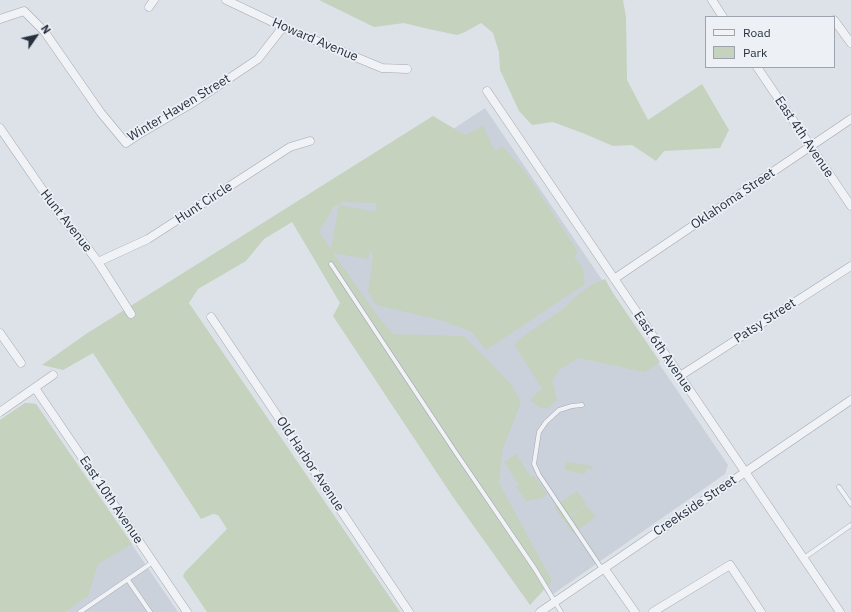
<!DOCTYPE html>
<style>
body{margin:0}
#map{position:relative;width:851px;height:612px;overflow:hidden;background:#dde2e8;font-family:"IBM Plex Sans",sans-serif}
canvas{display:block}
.legend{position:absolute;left:705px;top:16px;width:130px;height:52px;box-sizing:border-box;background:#edf1f6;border:1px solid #9da4ad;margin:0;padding:5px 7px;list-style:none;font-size:12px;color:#26303f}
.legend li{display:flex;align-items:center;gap:8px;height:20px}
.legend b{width:20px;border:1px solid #9da4ad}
.north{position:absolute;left:16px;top:16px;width:40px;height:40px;-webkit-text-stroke:3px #edf1f6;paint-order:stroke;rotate:56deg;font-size:11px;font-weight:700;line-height:16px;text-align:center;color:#26303f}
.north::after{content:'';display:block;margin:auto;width:14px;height:18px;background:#26303f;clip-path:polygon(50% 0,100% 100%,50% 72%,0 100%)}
</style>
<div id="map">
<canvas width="851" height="612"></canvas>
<ul class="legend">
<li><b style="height:5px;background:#f0f2f6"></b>Road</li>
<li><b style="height:11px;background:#c4d2be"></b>Park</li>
</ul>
<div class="north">N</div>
</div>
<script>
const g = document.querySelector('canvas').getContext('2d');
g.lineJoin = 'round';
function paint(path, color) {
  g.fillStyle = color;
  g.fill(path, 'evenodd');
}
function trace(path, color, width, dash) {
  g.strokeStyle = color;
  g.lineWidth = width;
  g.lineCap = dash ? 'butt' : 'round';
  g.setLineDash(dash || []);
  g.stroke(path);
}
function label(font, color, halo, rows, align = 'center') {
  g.font = font + ' "IBM Plex Sans",sans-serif';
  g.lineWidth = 3.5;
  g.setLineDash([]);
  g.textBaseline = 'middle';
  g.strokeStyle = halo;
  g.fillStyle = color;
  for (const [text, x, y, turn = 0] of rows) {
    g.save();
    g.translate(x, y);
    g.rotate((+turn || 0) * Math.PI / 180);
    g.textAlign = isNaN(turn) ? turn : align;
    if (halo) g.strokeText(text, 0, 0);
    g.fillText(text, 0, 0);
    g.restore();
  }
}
paint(new Path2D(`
 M485,108L728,465L725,474L549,597L303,228Z
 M25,403L36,404L178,612H0V420Z`), '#cbd1da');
paint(new Path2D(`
 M319,0H623L626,17L627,80L648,120L702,84L729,130L720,148L664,151L656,161L632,145L613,146L585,134L553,122L532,125L519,111L500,70L499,52L493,33L481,23L465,32L457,35L424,28L404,23L374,27Z
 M433,116L465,135L483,126L495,151L502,146L524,170L578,252L574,256L583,269L585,284L486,350L472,332L440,320L376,305L368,292L373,256L370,250L368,259L333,253L377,315L393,334L464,336L511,384L521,402L502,451L499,483L552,581L530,605L453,497L333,316L340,303L304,242L292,222L264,239L246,261L198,289L189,303L400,612H207L183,576L185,572L227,529L218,515L213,514L201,519L93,353L63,370L42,365L86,334ZM343,202L376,203V212L339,205L331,249L319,232L333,208Z
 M605,279L613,293L660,362L645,372L578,358L559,370L552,381L557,399L549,408H540L530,400L542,388L514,345L521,338L563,309L575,297L591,285Z
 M25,403L36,404L132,544L98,564L88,596L65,612H0V420Z
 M516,454L531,477L534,476L547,494L543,498L526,501L516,487L519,485L504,462Z
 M566,462L593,466L592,470L586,469L585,474L565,470Z
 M577,491L586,504L563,520L554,507Z
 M586,505L596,517L573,533L564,521Z`), '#c4d2be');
const service = new Path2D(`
 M331,264L454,450L535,569L561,612
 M582,405L572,406L559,410L546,422L539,432L534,464L539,475L602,569
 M839,487L851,504
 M804,558L851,525
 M128,580L150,612
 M80,612L153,562`);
const minor = new Path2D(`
 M226,0L283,27L382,68L407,69
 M712,0L723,17
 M149,7L154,0
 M0,19L24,11L44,31L101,113L126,143L141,133L194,102L258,59L283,27
 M834,20L851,43
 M757,67L851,206
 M487,91L840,612
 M0,128L62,218L80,238L98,262L131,314
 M98,262L148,239L290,147L310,141
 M614,279L851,119
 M211,317L409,612
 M0,333L21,363
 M680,376L851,266
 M35,388L187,612
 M0,412L53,375
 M604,568L635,612
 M540,612L851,400
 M653,612L730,565L761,612`);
trace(service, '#a2a9b2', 5);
trace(minor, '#a2a9b2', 9);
trace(service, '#f0f2f6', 4);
trace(minor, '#f0f2f6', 8);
label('13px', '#26303f', '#edf1f6', [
 ["Howard Avenue",315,40,23],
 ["Winter Haven Street",179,108,-31],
 ["East 4th Avenue",804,137,56],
 ["Oklahoma Street",733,199,-34],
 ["Hunt Circle",204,203,-33],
 ["Hunt Avenue",66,221,52],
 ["Patsy Street",765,321,-33],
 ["East 6th Avenue",663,352,56],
 ["Old Harbor Avenue",310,464,56],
 ["East 10th Avenue",111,500,56],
 ["Creekside Street",695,506,-34]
]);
</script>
